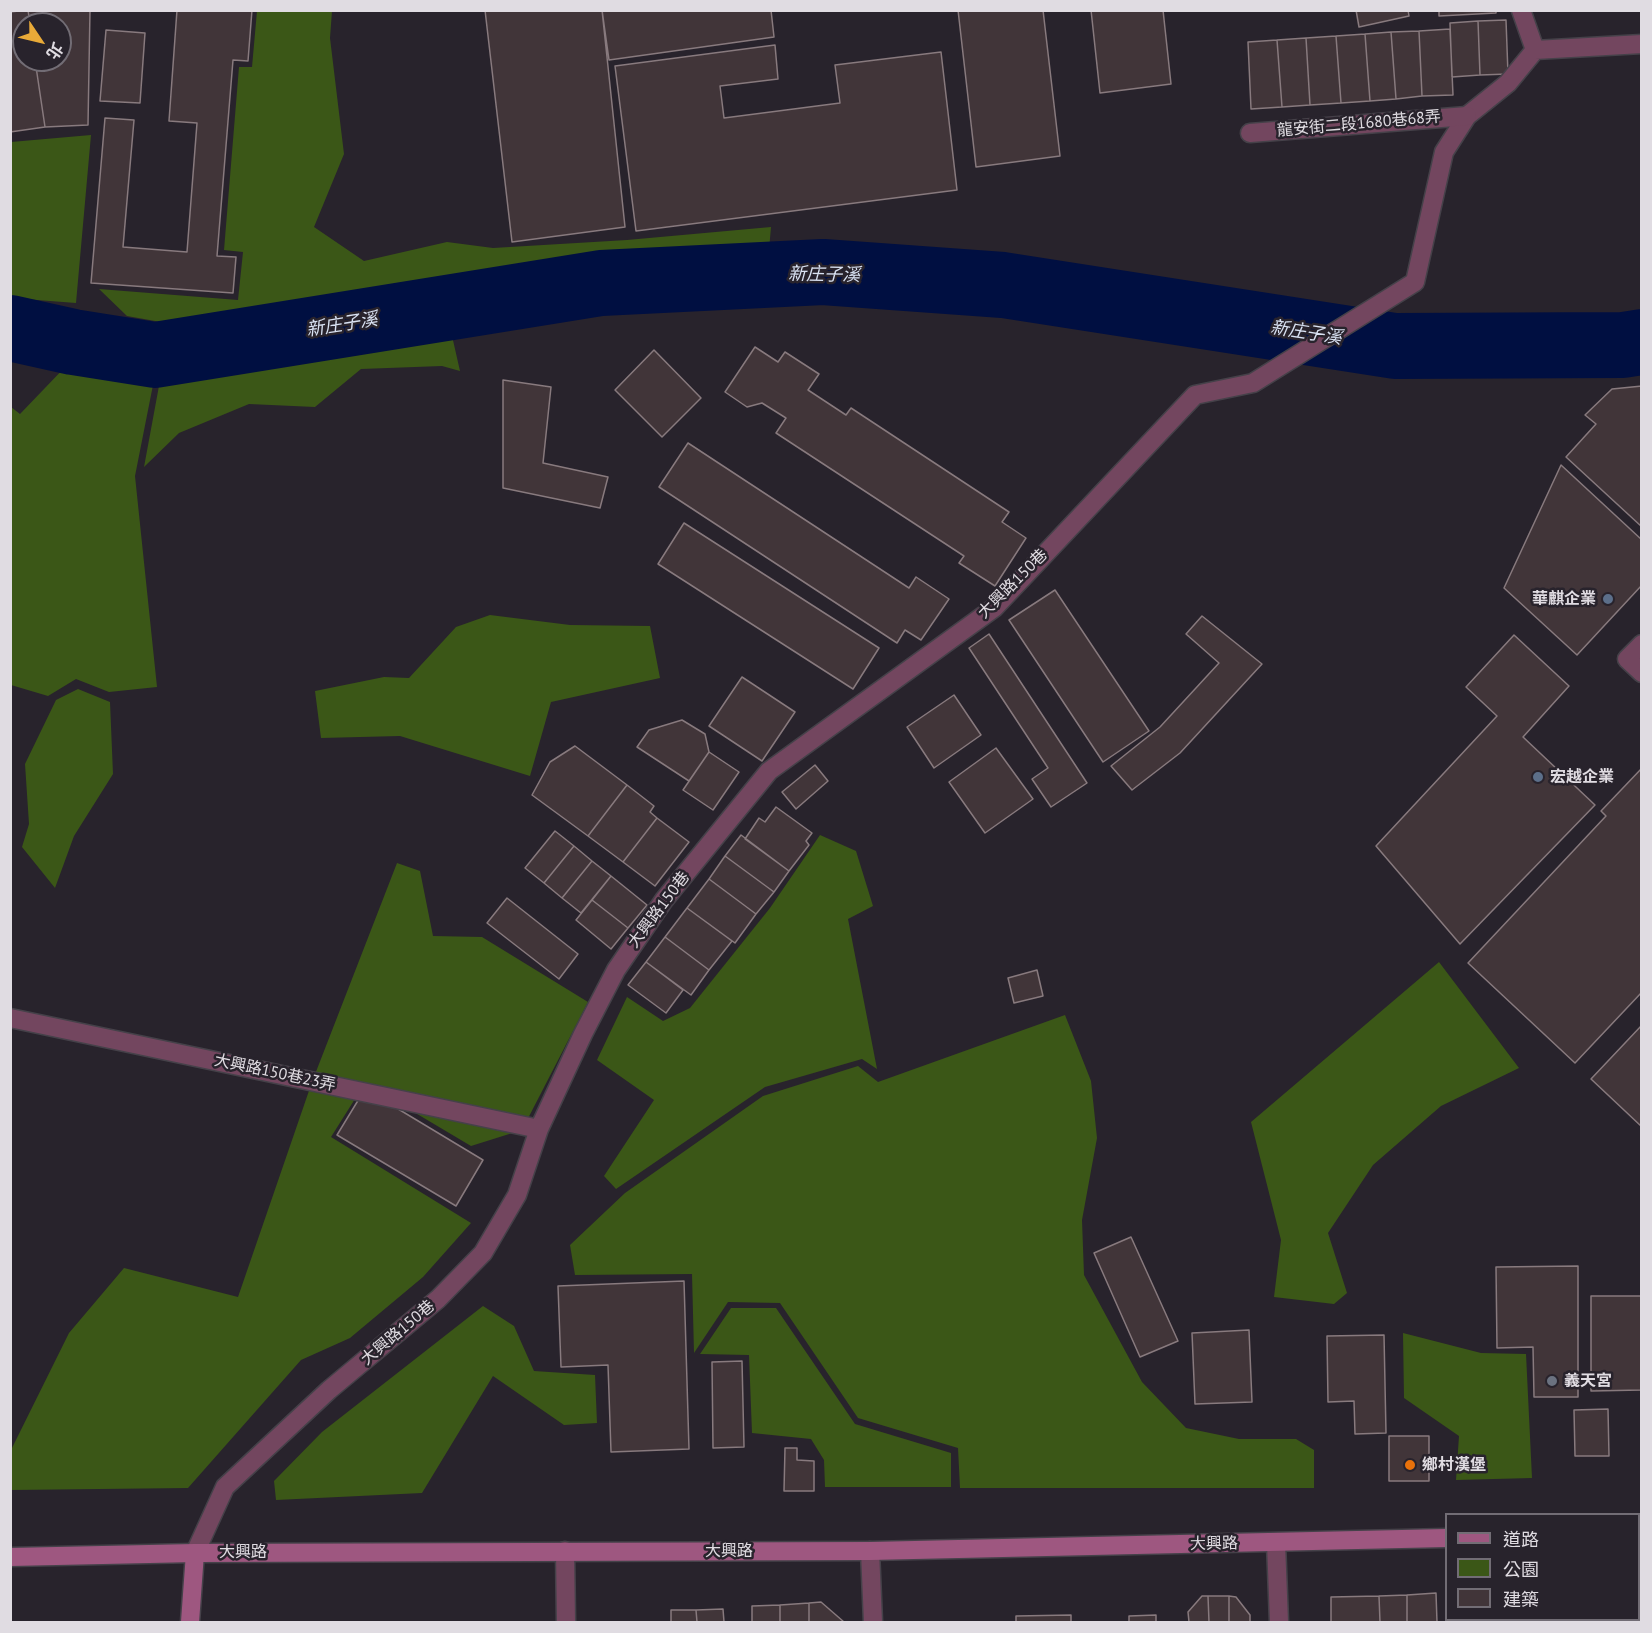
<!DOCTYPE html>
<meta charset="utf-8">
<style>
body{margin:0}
#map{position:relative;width:1652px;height:1633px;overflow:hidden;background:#28232c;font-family:"PT Sans","Noto Sans TC",sans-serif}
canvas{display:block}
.frame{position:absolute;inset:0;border:12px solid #e0dce2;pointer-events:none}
.legend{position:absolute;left:1445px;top:1513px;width:195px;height:108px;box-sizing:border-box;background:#28232c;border:2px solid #726d75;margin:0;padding:8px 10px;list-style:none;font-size:18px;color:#e0dce2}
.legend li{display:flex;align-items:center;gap:12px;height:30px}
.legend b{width:30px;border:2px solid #726d75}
.north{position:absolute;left:12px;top:12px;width:60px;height:60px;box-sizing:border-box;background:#28232c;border:2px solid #726d75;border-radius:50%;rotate:125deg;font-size:16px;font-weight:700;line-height:24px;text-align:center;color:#e0dce2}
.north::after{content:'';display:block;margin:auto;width:21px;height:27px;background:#e9aa38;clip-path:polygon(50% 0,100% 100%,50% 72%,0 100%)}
</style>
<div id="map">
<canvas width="1652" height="1633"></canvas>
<div class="frame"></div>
<ul class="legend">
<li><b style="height:8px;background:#9e5780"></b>道路</li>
<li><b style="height:16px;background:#3b5717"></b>公園</li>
<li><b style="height:16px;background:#413539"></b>建築</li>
</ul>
<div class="north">北</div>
</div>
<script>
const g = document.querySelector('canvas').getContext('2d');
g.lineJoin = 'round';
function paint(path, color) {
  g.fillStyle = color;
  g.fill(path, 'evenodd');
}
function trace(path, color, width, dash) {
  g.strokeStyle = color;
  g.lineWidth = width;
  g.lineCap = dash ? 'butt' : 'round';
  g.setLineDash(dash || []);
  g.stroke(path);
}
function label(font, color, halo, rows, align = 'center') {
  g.font = font + ' "PT Sans","Noto Sans TC",sans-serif';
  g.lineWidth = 5;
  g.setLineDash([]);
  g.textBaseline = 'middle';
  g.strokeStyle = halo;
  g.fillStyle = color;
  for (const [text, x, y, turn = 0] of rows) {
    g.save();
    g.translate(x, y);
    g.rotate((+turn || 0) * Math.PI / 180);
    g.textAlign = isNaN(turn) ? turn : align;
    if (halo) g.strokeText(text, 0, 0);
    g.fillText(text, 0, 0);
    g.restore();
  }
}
paint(new Path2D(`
 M257,11H332L330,38L344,154L314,227L364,261L447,242L493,248L627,240L771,227L769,250L683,259L502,274L316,313L243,323L172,324L127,316L99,289L238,300L243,252L224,250L239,67H252Z
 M91,135L76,303L11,298V142Z
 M450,327L460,371L442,366L361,369L315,407L249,404L179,433L144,467L161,375L360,346Z
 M68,364L153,385L135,476L157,687L109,692L76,679L48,696L11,685V407L20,414Z
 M490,615L570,625L650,626L660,678L551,702L530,776L400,736L321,738L315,691L384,677L409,678L456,627Z
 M78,689L110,702L113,774L74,836L55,888L22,847L29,824L25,764L56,700Z
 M820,835L856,851L873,906L848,919L877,1069L862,1059L765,1087L616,1189L604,1176L654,1100L597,1060L627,997L663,1021L690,1008L770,908Z
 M397,863L420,871L433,936L482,937L588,1002L522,1130L471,1146L365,1083L331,1137L471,1223L423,1277L350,1338L301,1360L188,1488L11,1490L10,1452L69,1333L124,1268L238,1297L312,1082Z
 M1439,962L1519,1068L1441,1106L1373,1165L1328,1233L1347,1293L1334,1304L1274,1297L1281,1240L1251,1122Z
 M1065,1015L1091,1081L1097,1138L1082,1220L1084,1275L1142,1382L1186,1428L1239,1439H1296L1314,1450V1488H960L958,1448L858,1418L780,1303L728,1302L694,1353L692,1274L575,1275L570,1245L625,1193L763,1096L858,1066L878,1082Z
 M483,1306L514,1326L534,1371L595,1375L597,1423L564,1425L493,1376L422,1493L276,1500L274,1481L322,1432Z
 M731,1308H776L855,1424L951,1453V1487H825L824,1460L811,1439L752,1433L749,1355L700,1354Z
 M1403,1333L1481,1353L1526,1354L1532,1478L1456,1480L1459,1436L1404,1398Z`), '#3b5717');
trace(new Path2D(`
 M10,328L73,342L155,355L601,283L823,272L1003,285L1395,346L1623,345L1642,342`), '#000f41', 66);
const building = new Path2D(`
 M28,10L30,24H24V60H35L45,127L10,132V12Z
 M28,10H90L88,125L45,127L35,60H60V24H30Z
 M177,10H252L248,61L233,60L217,256L236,257L233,293L91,283L105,118L134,120L123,247L187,252L197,123L169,121Z
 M485,10H602L625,227L512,242Z
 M602,10H771L774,37L609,60Z
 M958,10H1043L1060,156L976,167Z
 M1091,10H1163L1171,84L1100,93Z
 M1356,10H1408L1409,16L1359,27Z
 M1439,10H1496V13L1439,16Z
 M1506,20L1508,74L1480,75L1478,21Z
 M1478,21L1480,75L1452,77L1450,23Z
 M1450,29L1453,95L1422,96L1419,31Z
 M106,30L145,33L140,103L100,101Z
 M1419,31L1422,96L1396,99L1391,32Z
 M1391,32L1396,99L1370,101L1365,34Z
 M1365,34L1370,101L1341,103L1336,36Z
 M1336,36L1341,103L1310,105L1306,38Z
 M1306,38L1310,105L1282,107L1277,40Z
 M1277,40L1282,107L1251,109L1248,42Z
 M775,45L778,79L720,86L724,118L840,103L835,65L941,52L957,190L636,231L615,66Z
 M755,347L778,362L785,352L819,374L808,390L846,415L851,408L1009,512L1002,522L1026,538L995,586L959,563L964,556L776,433L786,418L762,403L747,407L725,392Z
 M654,350L701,398L662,437L615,390Z
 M503,380L551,387L543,463L608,477L600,508L503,488Z
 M1642,386V527L1566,457L1596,424L1585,415L1612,389Z
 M688,443L909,588L916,577L949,599L921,640L905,630L897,643L659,487Z
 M1561,465L1642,540V585L1577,655L1504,588Z
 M684,523L879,648L853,689L658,564Z
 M1055,590L1149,731L1103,762L1009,620Z
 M1202,616L1262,664L1180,753L1132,790L1111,766L1160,727L1219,663L1186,634Z
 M989,634L1087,783L1051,807L1032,779L1048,768L969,648Z
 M1514,635L1569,686L1523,737L1595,805L1460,944L1376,846L1497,716L1466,687Z
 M742,677L795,712L762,761L709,726Z
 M954,695L981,735L934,768L907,727Z
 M682,720L705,734L709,752L689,781L637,747L649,730Z
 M575,746L627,785L588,836L532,795L550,762Z
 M996,748L1033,799L985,833L949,782Z
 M709,752L739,772L713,810L683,790Z
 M815,765L828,781L796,809L782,792Z
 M1642,768V992L1575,1063L1468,963L1606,816L1601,811Z
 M627,785L654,806L650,812L657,818L623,862L588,836Z
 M776,807L812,833L806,841L809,845L789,871L745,839L759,818L765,822Z
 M657,818L689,842L655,886L623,862Z
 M555,831L574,846L544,883L525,868Z
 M741,835L789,871L774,892L725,856Z
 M574,846L592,861L562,898L544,883Z
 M725,856L774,892L756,914L709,879Z
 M592,861L611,876L581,913L562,898Z
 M611,876L647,905L628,928L592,900Z
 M709,879L756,914L735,943L687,908Z
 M507,898L578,954L559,979L487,923Z
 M592,900L628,928L611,949L576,920Z
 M687,908L732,941L709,970L665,937Z
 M665,937L709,970L691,995L646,962Z
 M646,962L683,990L666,1013L628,985Z
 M1037,970L1043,996L1014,1003L1008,978Z
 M1642,1025V1127L1591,1079Z
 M365,1089L483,1160L456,1206L337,1135Z
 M1131,1237L1178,1341L1140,1357L1094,1253Z
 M1578,1266V1397H1534L1533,1347L1497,1348L1496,1267Z
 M684,1281L689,1449L611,1452L608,1365L561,1367L558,1286Z
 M1591,1296H1642V1390L1591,1391Z
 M1249,1330L1252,1402L1195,1404L1192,1333Z
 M1384,1335L1386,1433L1355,1434L1354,1401L1328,1402L1327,1336Z
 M742,1361L744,1447L713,1448L712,1362Z
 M1608,1409L1609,1456H1575L1574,1410Z
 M1389,1436H1429V1481H1389Z
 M785,1448H797V1460L814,1461V1491H784Z
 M1436,1593L1437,1622H1407V1595Z
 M1407,1595V1622H1380L1379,1596Z
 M1202,1596H1208L1209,1622H1189L1188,1612Z
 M1208,1596H1229V1622H1209Z
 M1229,1596L1236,1597L1250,1615V1622H1229Z
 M1379,1596L1380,1622H1331V1597Z
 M821,1602L844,1622H809V1603Z
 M809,1603V1622H780V1605Z
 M780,1605V1622H752V1606Z
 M723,1609L724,1622H697L696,1610Z
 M671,1610H696L697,1622H671Z
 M1071,1615V1622H1016V1616Z
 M1156,1615V1622H1129V1616Z
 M1468,1620H1524V1622H1468Z`);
paint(building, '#413539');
trace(building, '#887a7e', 1.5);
const lane = new Path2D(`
 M1535,50L1642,44
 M1642,644L1627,659L1642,673
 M10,1018L539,1129
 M195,1553L225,1487L329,1390L438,1299L483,1253L517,1195L539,1129L583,1034L616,970L664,900L769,771L994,608L1195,395L1253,383L1415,282L1444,152L1467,116L1508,83L1535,50L1521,10`);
const street = new Path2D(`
 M1250,133L1467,116
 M1276,1543L1279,1622
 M565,1551L566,1622
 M870,1551L873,1622`);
const secondary = new Path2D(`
 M1638,1532L1642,1531
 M10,1557L195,1553L870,1551L1446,1538
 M190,1622L195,1553`);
trace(lane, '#454149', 21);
trace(street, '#454149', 21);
trace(secondary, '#454149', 21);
trace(lane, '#73465f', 18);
trace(street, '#73465f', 18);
trace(secondary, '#9e5780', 18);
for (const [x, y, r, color] of [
 [1608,599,6,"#5c6f8a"],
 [1538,777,6,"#5c6f8a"],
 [1552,1381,6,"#6b7280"],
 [1410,1465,6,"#e8710a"]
]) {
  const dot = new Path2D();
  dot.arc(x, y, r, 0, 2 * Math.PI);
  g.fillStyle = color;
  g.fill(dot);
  trace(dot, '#28232c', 2);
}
label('16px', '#e0dce2', '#28232c', [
 ["龍安街二段1680巷68弄",1359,124,-5],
 ["大興路150巷",1013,584,-45],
 ["大興路150巷",659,910,-53],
 ["大興路150巷23弄",275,1073,12],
 ["大興路150巷",398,1333,-40],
 ["大興路",1214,1544,-1],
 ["大興路",729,1551],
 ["大興路",243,1552]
]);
label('bold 16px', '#e0dce2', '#28232c', [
 ["華麒企業",1596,599,"right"],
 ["宏越企業",1550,777],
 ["義天宮",1564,1381],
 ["鄉村漢堡",1422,1465]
], 'left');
label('italic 18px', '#d9e2f3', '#28232c', [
 ["新庄子溪",824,275,1],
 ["新庄子溪",342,325,-9],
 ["新庄子溪",1306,333,9]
]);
</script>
